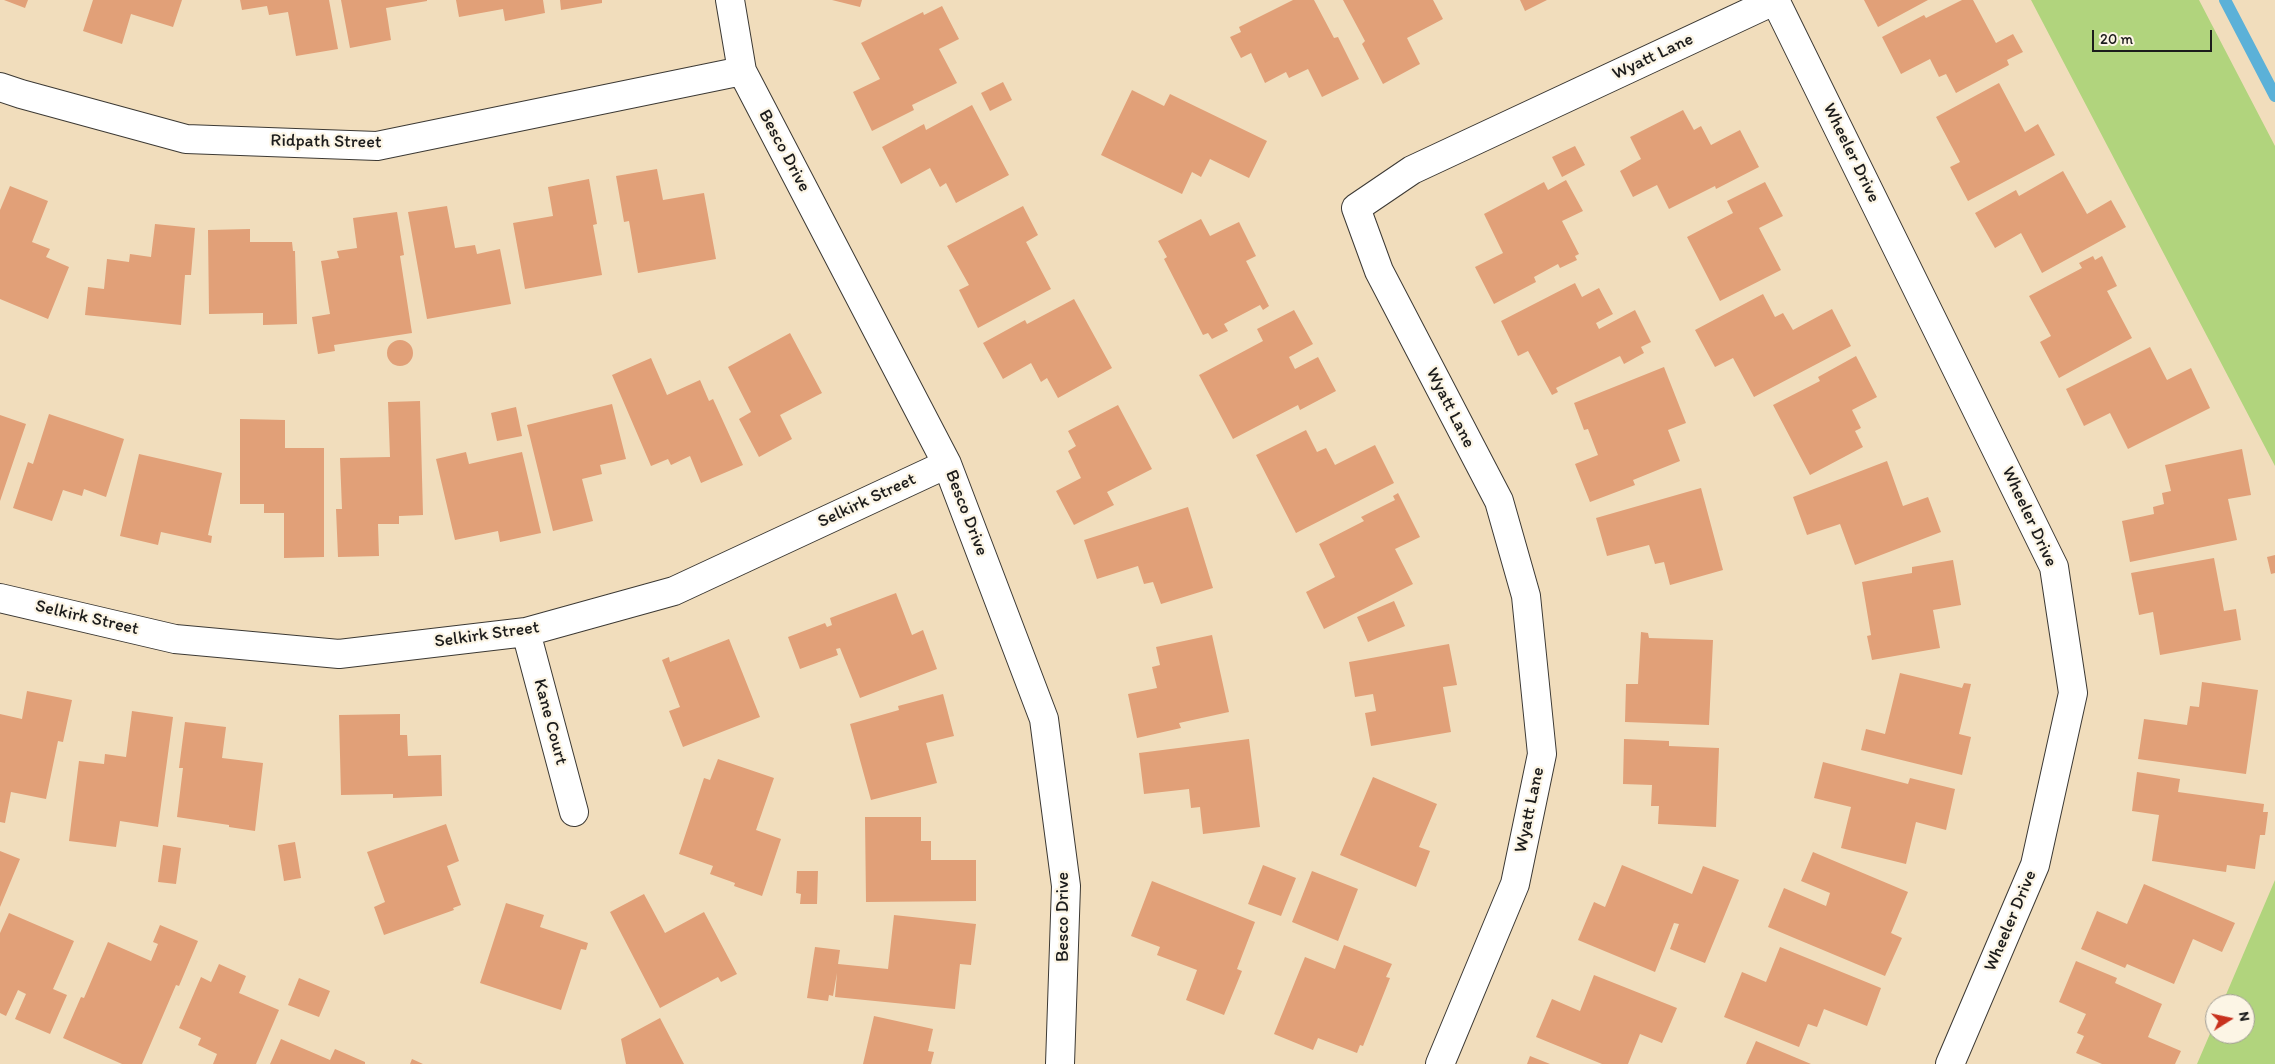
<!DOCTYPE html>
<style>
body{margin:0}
#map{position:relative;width:2275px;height:1064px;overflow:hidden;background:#f1ddbc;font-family:Itim,sans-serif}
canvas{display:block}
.north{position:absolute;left:2205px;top:994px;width:50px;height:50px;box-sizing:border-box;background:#fcf5e5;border:1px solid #a29e95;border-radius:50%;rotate:80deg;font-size:14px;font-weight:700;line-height:20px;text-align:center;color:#1c1c1c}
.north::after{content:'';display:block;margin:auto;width:18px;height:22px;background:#c8321e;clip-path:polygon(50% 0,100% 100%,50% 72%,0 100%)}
.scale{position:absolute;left:2092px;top:30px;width:120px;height:22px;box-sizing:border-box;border:2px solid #1c1c1c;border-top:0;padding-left:6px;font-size:15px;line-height:18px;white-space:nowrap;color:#1c1c1c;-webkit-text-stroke:4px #fcf5e5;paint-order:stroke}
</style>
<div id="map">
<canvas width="2275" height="1064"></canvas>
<div class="north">N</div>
<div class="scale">20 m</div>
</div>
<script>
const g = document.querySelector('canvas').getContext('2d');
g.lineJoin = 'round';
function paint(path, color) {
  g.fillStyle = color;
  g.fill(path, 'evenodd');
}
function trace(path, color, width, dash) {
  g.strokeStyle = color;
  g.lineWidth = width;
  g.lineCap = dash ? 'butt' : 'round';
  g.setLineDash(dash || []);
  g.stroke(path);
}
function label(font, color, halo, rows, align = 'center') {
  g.font = font + ' Itim,sans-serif';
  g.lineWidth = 4.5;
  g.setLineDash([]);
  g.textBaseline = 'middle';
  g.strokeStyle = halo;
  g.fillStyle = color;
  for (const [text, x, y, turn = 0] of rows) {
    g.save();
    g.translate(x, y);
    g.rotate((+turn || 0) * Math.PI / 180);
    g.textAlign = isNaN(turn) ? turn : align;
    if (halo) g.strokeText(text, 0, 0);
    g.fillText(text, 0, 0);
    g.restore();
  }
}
paint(new Path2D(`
 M2031,0H2199L2275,146V466Z
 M2275,880V1064H2197L2215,1022V1034H2245V1004H2222Z`), '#b1d47d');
trace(new Path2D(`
 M2225,0L2275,96`), '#5bb1d8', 12);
paint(new Path2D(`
 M4,0H28L25,8Z
 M93,0H182L173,27L131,14L122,44L83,31Z
 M240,0H329L338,49L296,56L288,12L269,15L267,6L242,10Z
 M341,0H427V1L386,8L391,40L350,48Z
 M456,0H543L545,13L505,21L503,9L459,17Z
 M560,0H602V3L561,10Z
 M832,0H862L860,7Z
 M1293,0H1314L1334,38L1338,37L1359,79L1322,97L1308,69L1289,78L1286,72L1265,83L1251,53L1241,58L1230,37L1241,32L1239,27Z
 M1343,0H1433L1443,19L1407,38L1420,64L1383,84L1362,44L1365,41Z
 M1520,0H1547L1525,11Z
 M1864,0H1928L1878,27Z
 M1962,0H1973L1996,43L2013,34L2023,52L2007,60L2009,65L1956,93L1946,74L1939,77L1930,59L1901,74L1882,37L1924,15L1926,18Z
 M942,6L959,39L939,49L957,83L912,105L914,110L872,131L853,92L880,79L861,43L923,12L924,15Z
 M1003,82L1012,100L990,111L981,93Z
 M1999,83L2025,132L2038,124L2055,155L1968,201L1950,167L1960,162L1936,117Z
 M1132,90L1164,106L1170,94L1267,141L1249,178L1210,159L1201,177L1192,172L1182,194L1101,155Z
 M972,105L1009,175L956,203L946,183L940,187L930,168L901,184L882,147L924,124L926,130Z
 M1683,110L1694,130L1701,126L1711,145L1740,130L1759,167L1716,189L1715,186L1669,209L1657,185L1633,197L1620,171L1641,159L1630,137Z
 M1575,146L1585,165L1562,177L1552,157Z
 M657,169L663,200L704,193L716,259L638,273L629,221L624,222L616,176Z
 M2063,171L2087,214L2111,200L2126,227L2042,273L2021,233L1995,248L1975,213L2016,190L2019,196Z
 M589,179L597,224L593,225L602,275L525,289L513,223L553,216L548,187Z
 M1566,180L1583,211L1562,221L1579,254L1575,256L1577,260L1560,268L1558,264L1534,277L1536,282L1494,304L1475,267L1503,253L1484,214L1544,182L1548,190Z
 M1765,182L1783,216L1759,228L1781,270L1720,301L1687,237L1733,213L1727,201Z
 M10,186L48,201L32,242L50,249L46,257L69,267L48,319L0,299V210Z
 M447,206L455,248L475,245L477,254L500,249L511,304L427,319L408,212Z
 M1023,206L1038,235L1026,242L1051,289L978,328L959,290L969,285L947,246Z
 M397,212L404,255L400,256L412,333L334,345L335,351L318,354L312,317L330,314L321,261L339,258L337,251L357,248L353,218Z
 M1201,219L1210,236L1239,222L1256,256L1246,261L1269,306L1263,310L1260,305L1224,324L1228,331L1212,339L1208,333L1203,335L1164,259L1167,257L1158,241Z
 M155,224L195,228L191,275H185L181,325L85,315L88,287L104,289L107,259L129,262L130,254L151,257Z
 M250,229V242H292L293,251H295L297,324L263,325V313L209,314L208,230Z
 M2093,256L2095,260L2102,256L2117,286L2107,291L2132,338L2059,378L2040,342L2051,336L2029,296L2082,268L2079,263Z
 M1575,283L1582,297L1599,288L1613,314L1596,323L1599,329L1635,310L1651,342L1641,347L1644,353L1624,364L1620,356L1556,388L1558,392L1552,395L1528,351L1518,356L1501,321Z
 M1763,294L1775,317L1783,313L1793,330L1832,309L1851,346L1754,397L1733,358L1715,367L1695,330Z
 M1074,299L1112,368L1058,398L1047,378L1041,382L1031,363L1003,379L983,343L1025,320L1027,324Z
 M1294,310L1313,344L1289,357L1295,369L1318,357L1336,391L1300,410L1298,405L1233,439L1199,375L1263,341L1257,329Z
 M790,333L822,393L780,415L792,439L759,457L739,419L751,412L728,367Z
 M387 353a13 13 0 1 1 26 0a13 13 0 1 1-26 0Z
 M2150,347L2167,380L2191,368L2210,408L2128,449L2110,413L2084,426L2066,389Z
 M1856,356L1877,397L1852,410L1861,428L1855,431L1863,447L1810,475L1773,405L1820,381L1818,377Z
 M651,358L667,395L700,380L709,401L713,399L743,465L701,483L690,456L671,465L668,459L651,466L612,375Z
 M1664,367L1686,423L1668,430L1680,461L1633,480L1635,485L1590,502L1575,464L1598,455L1588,429L1584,430L1574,403Z
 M420,401L423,515L399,516V524H378L379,556L338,557L336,509H342L340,458L390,457L388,402Z
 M612,404L626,459L600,465L602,474L582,479L593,521L553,531L527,425Z
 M1118,405L1152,469L1107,492L1114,505L1074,525L1056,491L1081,478L1068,451L1076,446L1068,431Z
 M516,407L522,436L497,441L491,413Z
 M49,414L124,439L106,497L84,489L82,496L63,490L52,521L13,508L28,462L33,464Z
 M0,415L26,424L0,501Z
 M240,419L285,420V448H324V557L284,558V513H264V504H240Z
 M1306,430L1317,452L1326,448L1335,465L1375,445L1394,483L1296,533L1256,455Z
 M2242,449L2251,495L2228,499L2237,540L2130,562L2122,521L2154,514L2153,507L2164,504L2162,493L2171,491L2165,465Z
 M466,452L469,464L522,452L541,533L500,542L498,531L455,540L436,459Z
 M139,454L222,473L208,535L212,536L211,543L161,532L158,545L120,536Z
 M1887,461L1903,506L1928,497L1941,532L1855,565L1840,524L1807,535L1793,497Z
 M1701,488L1723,570L1670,585L1664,562L1655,564L1649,545L1607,556L1596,518Z
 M1398,493L1420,537L1395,549L1413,584L1324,629L1306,592L1335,577L1319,544L1364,521L1361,517L1395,500L1393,496Z
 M1188,507L1213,588L1161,604L1153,582L1144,584L1138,566L1097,579L1084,540Z
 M2275,555V573L2271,574L2267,557Z
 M2214,558L2224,611L2236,609L2241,640L2160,655L2153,612L2139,615L2131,573Z
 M1953,560L1961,605L1933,610L1940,648L1872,660L1867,636L1871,635L1862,582L1912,573V567Z
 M896,593L912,635L923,630L937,669L860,698L840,648L836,649L838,655L800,669L788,637L825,623L827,627L832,625L830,618Z
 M1394,601L1405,626L1368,642L1357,617Z
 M1641,632L1648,633L1649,638L1713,640L1709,725L1625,722L1626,684H1638Z
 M1212,635L1229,712L1179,723L1181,728L1137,738L1128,694L1157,688L1152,667L1160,665L1156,647Z
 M729,639L760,717L683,747L669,711L680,707L662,660L669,657L670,662Z
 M1449,644L1457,685L1443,687L1451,732L1371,746L1365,713L1376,711L1373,694L1355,697L1349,662Z
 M1900,673L1962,688L1964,683L1971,684L1959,734L1971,737L1962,775L1861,750L1866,729L1885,734Z
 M2202,682L2258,690L2246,774L2138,759L2144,719L2187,725L2190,706L2199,707Z
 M27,691L72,700L63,742L58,741L46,799L11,792L5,823L0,822V714L22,719Z
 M943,694L954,736L926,743L937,783L871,800L850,724L899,710L898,706Z
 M132,711L173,717L158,827L120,821L116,847L69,841L79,761L104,764L105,754L126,757Z
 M400,714V735H407L408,756L441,755L442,796L393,798V794L341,795L339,715Z
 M185,722L226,727L222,758L263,763L255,831L229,827V825L177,817L183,768H179Z
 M1249,739L1260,827L1203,834L1200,807L1191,808L1189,789L1144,794L1139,753Z
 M1624,739L1669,741V746L1719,748L1716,827L1658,824L1659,806H1651L1652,785L1623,784Z
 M718,759L774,778L756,830L781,839L762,896L734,886L735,883L710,874L713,866L679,854L704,778L710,780Z
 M1823,762L1908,784L1910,778L1955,789L1946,830L1916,822L1906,864L1841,848L1851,807L1814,798Z
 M2137,772L2180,779L2178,792L2264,804L2263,812H2268L2265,835H2260L2255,869L2227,865L2226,872L2152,861L2159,815L2132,811Z
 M1373,777L1437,804L1419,847L1430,851L1416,887L1340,855Z
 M865,817H921V841H931V860H976V901L866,902Z
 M446,824L459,861L447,866L461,905L453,908L454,910L384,935L374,907L385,902L367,852Z
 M295,842L301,878L284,881L278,845Z
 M163,845L181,848L176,884L158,882Z
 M0,851L20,859L0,907Z
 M1813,852L1908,892L1891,933L1902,938L1885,976L1768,927L1784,888L1826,906L1830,893L1801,881Z
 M1263,865L1296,878L1281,916L1248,904Z
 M1622,865L1692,894L1703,866L1739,880L1705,963L1670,949L1679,924L1674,923L1655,972L1578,940L1594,902L1605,907Z
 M797,871H818L817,904H800L801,894L796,893Z
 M1312,871L1358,889L1338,941L1292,922Z
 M1152,881L1255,922L1237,969L1242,971L1224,1015L1186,1000L1197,970L1157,955L1160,947L1131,936Z
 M2144,884L2235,923L2222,952L2193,939L2174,984L2127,964L2125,968L2081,949L2097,911L2127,924Z
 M644,894L665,933L704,912L737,974L721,982L718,977L660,1008L610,912Z
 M506,903L544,915L540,927L588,943L586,950L581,949L561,1010L480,983Z
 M9,913L74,941L53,989L67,995L50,1034L15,1019L26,994L18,990L6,1016L0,1013V933Z
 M894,915L976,924L971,965L960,964L955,1009L835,997L837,973L833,996L829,995L828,1001L807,998L815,947L840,950L838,964L888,969Z
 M160,925L198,941L179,986L176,985L142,1064H122L63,1038L81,997L84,998L108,942L151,961L158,944L153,942Z
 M1344,945L1392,964L1386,977L1390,978L1363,1046L1360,1045L1357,1053L1318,1038L1313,1050L1274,1034L1305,957L1335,969Z
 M1780,947L1881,988L1867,1026L1824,1009L1817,1027L1808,1024L1799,1047L1724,1017L1742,972L1766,982Z
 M2076,961L2117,978L2115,983L2162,1004L2148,1037L2181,1051L2175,1064H2102L2076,1053L2084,1036L2077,1033L2086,1014L2059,1002Z
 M219,964L246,976L239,993L279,1010L256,1064H213L217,1054L198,1045L201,1038L179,1028L201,977L211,982Z
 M1594,975L1677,1008L1662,1043L1640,1034L1628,1064H1602L1536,1037L1552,999L1580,1011Z
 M299,978L330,991L319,1017L288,1005Z
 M874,1016L933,1029L928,1051L934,1052L931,1064H863Z
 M660,1018L684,1064H626L621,1039Z
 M281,1039L330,1060L335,1049L365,1062V1064H270Z
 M1756,1041L1811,1064H1746Z
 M1530,1056L1550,1064H1527Z
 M412,1059L423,1064H410Z`), '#e1a078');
const minor = new Path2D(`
 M730,0L742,71L947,464L1044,719L1066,886L1060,1064
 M1775,0L2054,567L2073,693L2035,865L1950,1064
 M0,87L21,94L186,139L377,146L742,71
 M0,598L175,639L339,654L526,632L674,591L947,464
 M526,632L574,812
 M1440,1064L1515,884L1542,754L1526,596L1499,501L1379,271L1356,208L1412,170L1776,0`);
trace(minor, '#3c3934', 30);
trace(minor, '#fff', 28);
label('18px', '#1c1c1c', '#fcf5e5', [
 ["Wyatt Lane",1653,57,-25],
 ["Ridpath Street",326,142,1],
 ["Besco Drive",784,151,62],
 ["Wheeler Drive",1851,153,64],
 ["Wyatt Lane",1450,408,63],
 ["Selkirk Street",867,501,-25],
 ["Besco Drive",966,513,69],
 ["Wheeler Drive",2029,517,65],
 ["Selkirk Street",87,618,13],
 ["Selkirk Street",487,635,-8],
 ["Kane Court",550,722,75],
 ["Wyatt Lane",1530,810,-78],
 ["Besco Drive",1063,917,-90],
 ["Wheeler Drive",2011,921,-67]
]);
</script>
